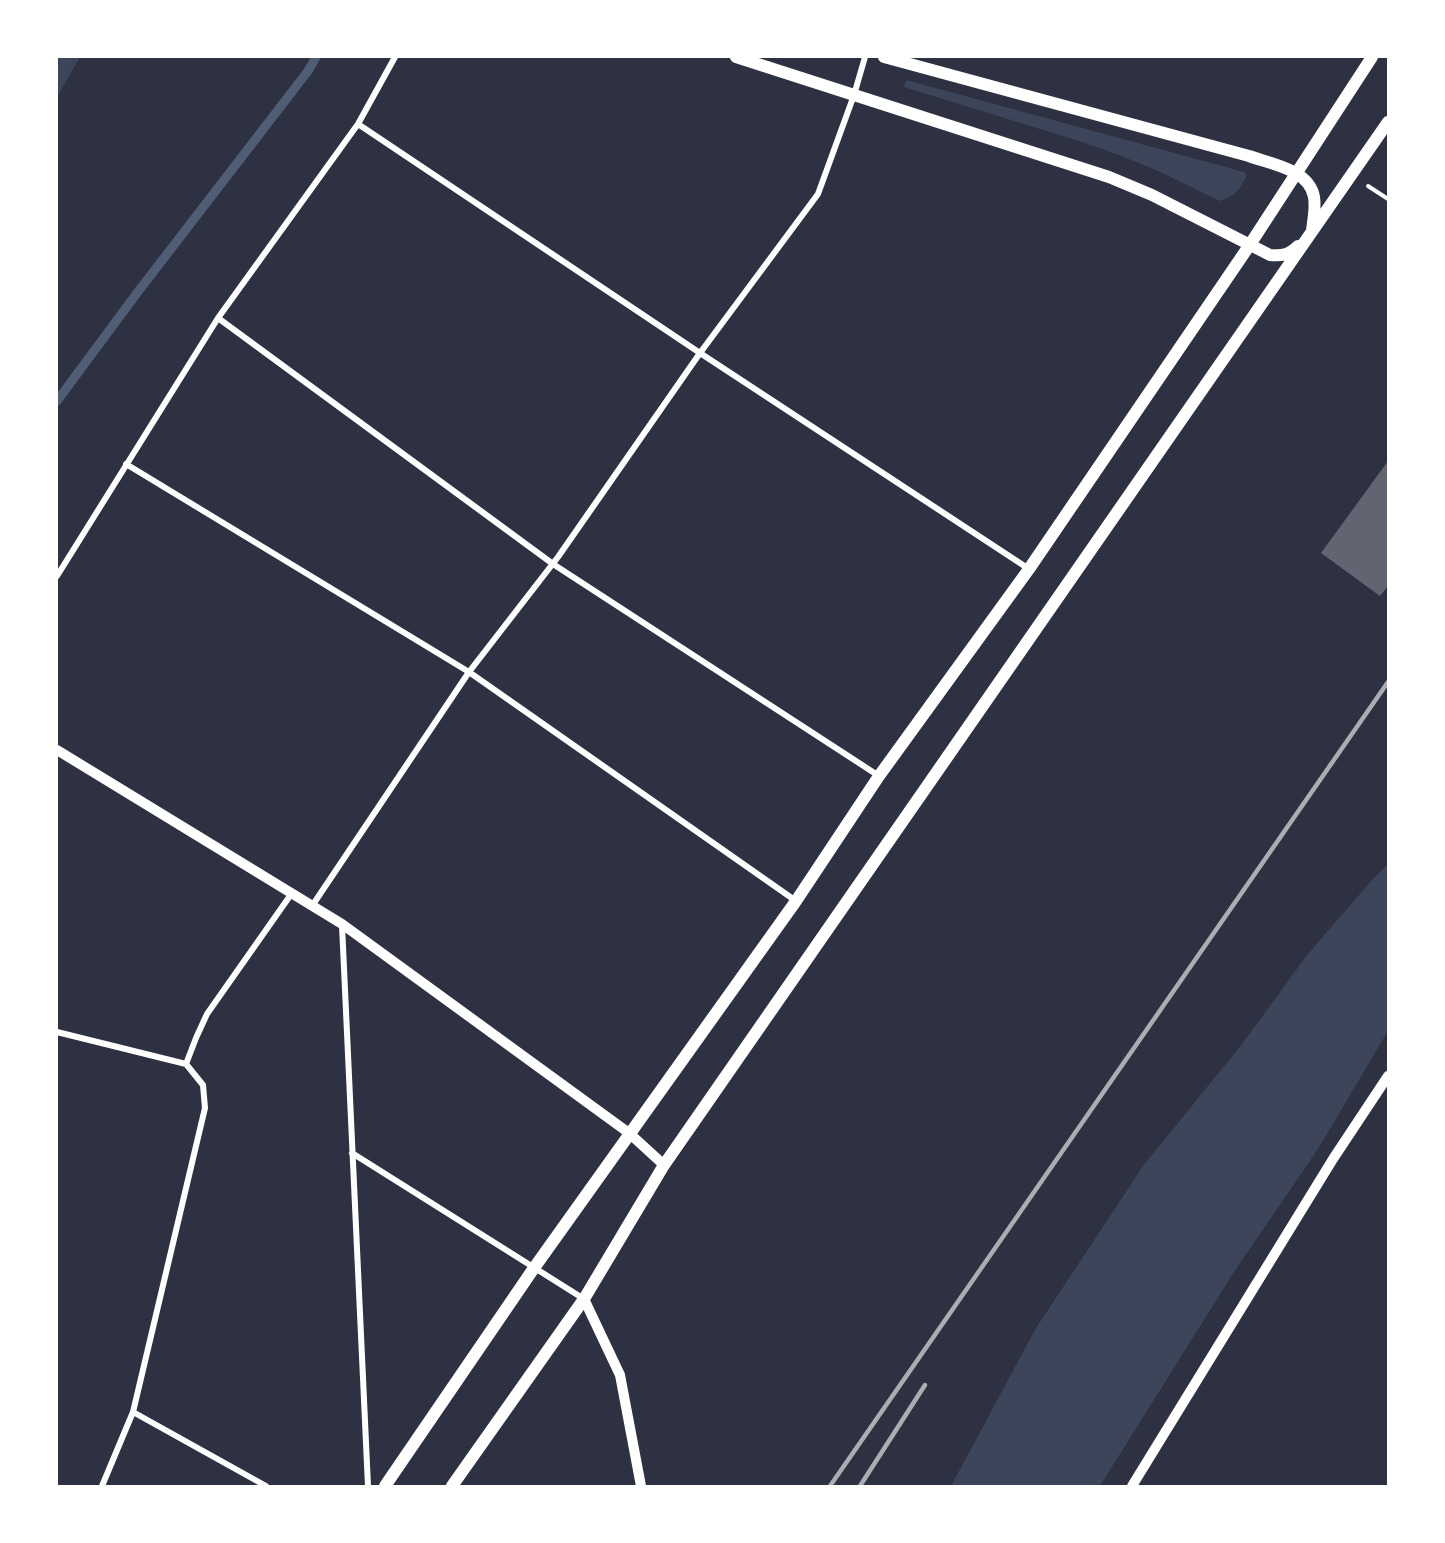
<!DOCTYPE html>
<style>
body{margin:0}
#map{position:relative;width:1445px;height:1543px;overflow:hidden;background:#2d3142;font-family:Spectral,serif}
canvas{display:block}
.frame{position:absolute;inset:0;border:58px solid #fff;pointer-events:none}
</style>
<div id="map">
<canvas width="1445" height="1543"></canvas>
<div class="frame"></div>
</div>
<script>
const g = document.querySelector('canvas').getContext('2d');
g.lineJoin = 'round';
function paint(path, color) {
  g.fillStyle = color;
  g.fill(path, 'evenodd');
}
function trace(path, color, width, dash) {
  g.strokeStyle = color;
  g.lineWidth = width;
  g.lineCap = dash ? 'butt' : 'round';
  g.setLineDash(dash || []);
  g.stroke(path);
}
paint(new Path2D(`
 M57,57H80L57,97Z
 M906,80L1244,172L1247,175C1239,191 1237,194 1220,201L1156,170L1116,154L1076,140L904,87Z
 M1388,864V1031L1318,1149L1234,1272L1100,1486H951L1036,1328L1143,1166L1242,1044L1307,955L1372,880Z`), '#3c4559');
trace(new Path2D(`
 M57,401L137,293L308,71L316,57`), '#4f5d75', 9);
paint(new Path2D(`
 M1388,461V586L1380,596L1321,553Z`), '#626471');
trace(new Path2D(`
 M1368,186L1388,199`), '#fff', 4);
trace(new Path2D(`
 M358,124L700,353L1029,569
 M218,318L553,564L879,776
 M126,464L469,672L796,901
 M57,576L218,318L358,124L395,57
 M312,906L469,672L558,557L700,353L818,194L854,95L865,57
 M342,925L368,1486
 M57,1032L186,1064L203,1085L205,1108L133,1412L102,1486
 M186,1064L196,1038L207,1014L292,893
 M352,1153L584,1299
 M133,1412L266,1486`), '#fff', 6);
trace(new Path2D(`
 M57,750L342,924L629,1133L664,1165
 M584,1299L620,1375L641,1486
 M1132,1486L1333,1159L1388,1076`), '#fff', 10);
trace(new Path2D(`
 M736,57L1109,177L1152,195L1270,255C1282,256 1289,255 1298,246
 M884,57L1249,156C1271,164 1309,169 1314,197C1316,209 1313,220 1312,231
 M385,1486L534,1268L796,901L879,776L1029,569L1249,246L1372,57
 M452,1486L584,1299L664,1165L1388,122`), '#fff', 12);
trace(new Path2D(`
 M830,1486L1388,682
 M860,1486L925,1385`), '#abadb3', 4.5);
</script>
